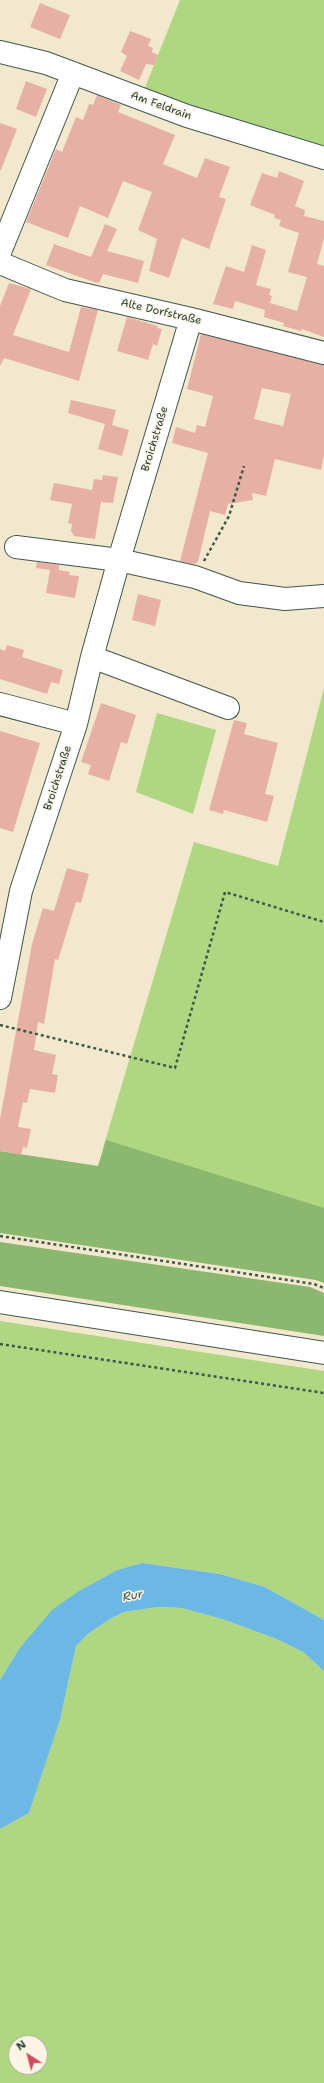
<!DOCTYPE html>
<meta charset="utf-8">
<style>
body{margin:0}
#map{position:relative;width:324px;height:2083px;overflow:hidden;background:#f2e8cd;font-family:"Shantell Sans",sans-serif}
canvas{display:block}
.north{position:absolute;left:8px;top:2035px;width:40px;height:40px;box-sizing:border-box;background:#fcf5e5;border:1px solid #a4ab9e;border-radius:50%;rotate:324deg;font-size:11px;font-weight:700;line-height:16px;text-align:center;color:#1f3d34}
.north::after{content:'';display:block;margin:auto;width:14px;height:18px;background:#d1495b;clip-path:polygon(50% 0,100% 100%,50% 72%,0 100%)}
</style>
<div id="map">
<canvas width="324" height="2083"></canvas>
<div class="north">N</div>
</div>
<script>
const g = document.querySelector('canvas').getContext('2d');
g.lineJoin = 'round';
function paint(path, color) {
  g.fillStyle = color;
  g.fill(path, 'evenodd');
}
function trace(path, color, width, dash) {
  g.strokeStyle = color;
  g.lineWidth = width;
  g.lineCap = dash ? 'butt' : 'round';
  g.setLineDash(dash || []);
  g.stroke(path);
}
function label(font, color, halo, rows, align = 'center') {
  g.font = font + ' "Shantell Sans",sans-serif';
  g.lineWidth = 3;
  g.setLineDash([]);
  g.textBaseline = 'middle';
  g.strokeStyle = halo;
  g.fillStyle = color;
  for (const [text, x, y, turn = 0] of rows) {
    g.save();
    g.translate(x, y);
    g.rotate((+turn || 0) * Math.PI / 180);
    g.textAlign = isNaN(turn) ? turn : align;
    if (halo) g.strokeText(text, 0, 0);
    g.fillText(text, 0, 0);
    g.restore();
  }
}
paint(new Path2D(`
 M180,0H324V152L142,95Z
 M324,688V1213L103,1148L194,842L278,866Z
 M157,713L216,730L193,814L136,792Z
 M0,1321L324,1371V1620L265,1587L220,1574L142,1563L117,1570L79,1591L19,1649L0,1680Z
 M158,1607L182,1608L225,1620L279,1640L303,1652L324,1671V2083H0V1829L29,1813L60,1720L76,1646L88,1634L110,1619L124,1612ZM16,2043H40V2067H16Z`), '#afd681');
paint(new Path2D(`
 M106,1140L324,1208V1283L316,1280L0,1233V1151L98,1166Z
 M0,1242L310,1287L324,1293V1336L0,1286Z`), '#8bb76f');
paint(new Path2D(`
 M142,1563L220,1574L265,1587L324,1620V1671L303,1652L279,1640L225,1620L182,1608L158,1607L124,1612L110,1619L88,1634L76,1646L60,1720L29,1813L0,1829V1680L19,1649L52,1610L79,1591L117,1570Z`), '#6cb8e5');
paint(new Path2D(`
 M40,3L70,15L60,39L30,27Z
 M130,31L151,39L148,46L153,48L152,52L158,55L154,65L146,64L139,80L120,71L127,56L121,52Z
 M26,81L47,89L36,117L16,109Z
 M97,95L121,105L118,112L175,135L163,164L197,178L205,158L230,167L219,197L226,199L209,249L182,238L169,278L149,271L157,239L138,230L152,192L123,181L108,218L80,206L68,238L26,222L56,149L62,152L76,117L83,120L89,104L93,105Z
 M0,123L17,129L1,170H0Z
 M279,171L304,181L295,206L305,210L304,216L324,221V238L317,264L324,266V337L302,329L301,331L283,326L284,323L264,317L265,310L235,301L233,309L213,304L226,266L244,272L252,245L266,250L256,285L271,289L269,295L272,296L270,303L297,311L307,277L288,272L299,233L279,226L281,220L274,218L275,215L250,205L262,173L277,178Z
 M105,224L117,229L107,251L144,261L138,283L103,274L99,283L94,282L46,265L54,244L91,257Z
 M9,283L31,289L13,335L69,352L81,307L98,310L79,381L4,358L0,366V306Z
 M127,317L158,326L157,328L162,329L157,346L153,344L148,360L117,351Z
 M201,334L324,365V456L321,470L275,459L266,496L252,493L253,500L228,504L225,515L210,511L198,562L194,564L180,561L208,453L172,443L176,427L195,433L197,425L205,427L213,396L187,389ZM262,388L291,394L283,426L254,419Z
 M71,400L116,410L112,425L129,430L122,456L98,449L105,424L68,413Z
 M103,475L118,477L113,503L101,502L95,539L74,536L71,531L72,524L68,523L72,504L50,500L54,483L92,490L94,479L102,480Z
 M37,562L59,565V570L70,572L69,575L79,576L75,598L46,593L50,570L36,568Z
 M138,594L161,600L155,626L132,620Z
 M7,645L24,650L22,657L63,670L59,684L51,682L47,694L0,679V649L5,651Z
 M101,703L136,715L127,744L121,742L109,781L88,774L91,765L81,762Z
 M234,720L247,723L244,734L278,743L265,794L274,796L267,822L224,810L223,814L209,810Z
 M0,731L40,743L13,832L0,828Z
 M67,868L89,874L81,903L76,902L58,960L55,959L44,1024L38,1022L34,1050L56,1055L52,1074L58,1075L55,1093L30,1089L27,1103L23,1102L18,1127L31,1129L27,1148L23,1147L21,1155L0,1151V1119L32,944L43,908L54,911Z`), '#e6b1a4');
const minor = new Path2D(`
 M0,52L46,63L187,116L324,158
 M0,252L73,73
 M0,263L65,290L191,319L324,353
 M16,547L119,560L195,577L239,593L285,599L324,596
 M92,657L228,708
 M0,704L76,724
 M0,998L21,891L76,724L92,657L119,560L191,319`);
const major = new Path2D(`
 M0,1302L324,1353`);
trace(minor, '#3f574b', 24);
trace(major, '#3f574b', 24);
trace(new Path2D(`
 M204,561L229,516L244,466
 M0,1025L175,1068L225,892L324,922
 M0,1236L314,1284L324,1288
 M0,1344L324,1393`), '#3f574b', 2.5, [3, 3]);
trace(minor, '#fff', 22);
trace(major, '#fff', 22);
label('11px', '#1f3d34', '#fcf5e5', [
 ["Am Feldrain",161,106,20],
 ["Alte Dorfstraße",161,312,13],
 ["Broichstraße",155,439,-73],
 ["Broichstraße",58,778,-72]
]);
label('italic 12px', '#325c60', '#fcf5e5', [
 ["Rur",133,1596,-10]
]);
</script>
